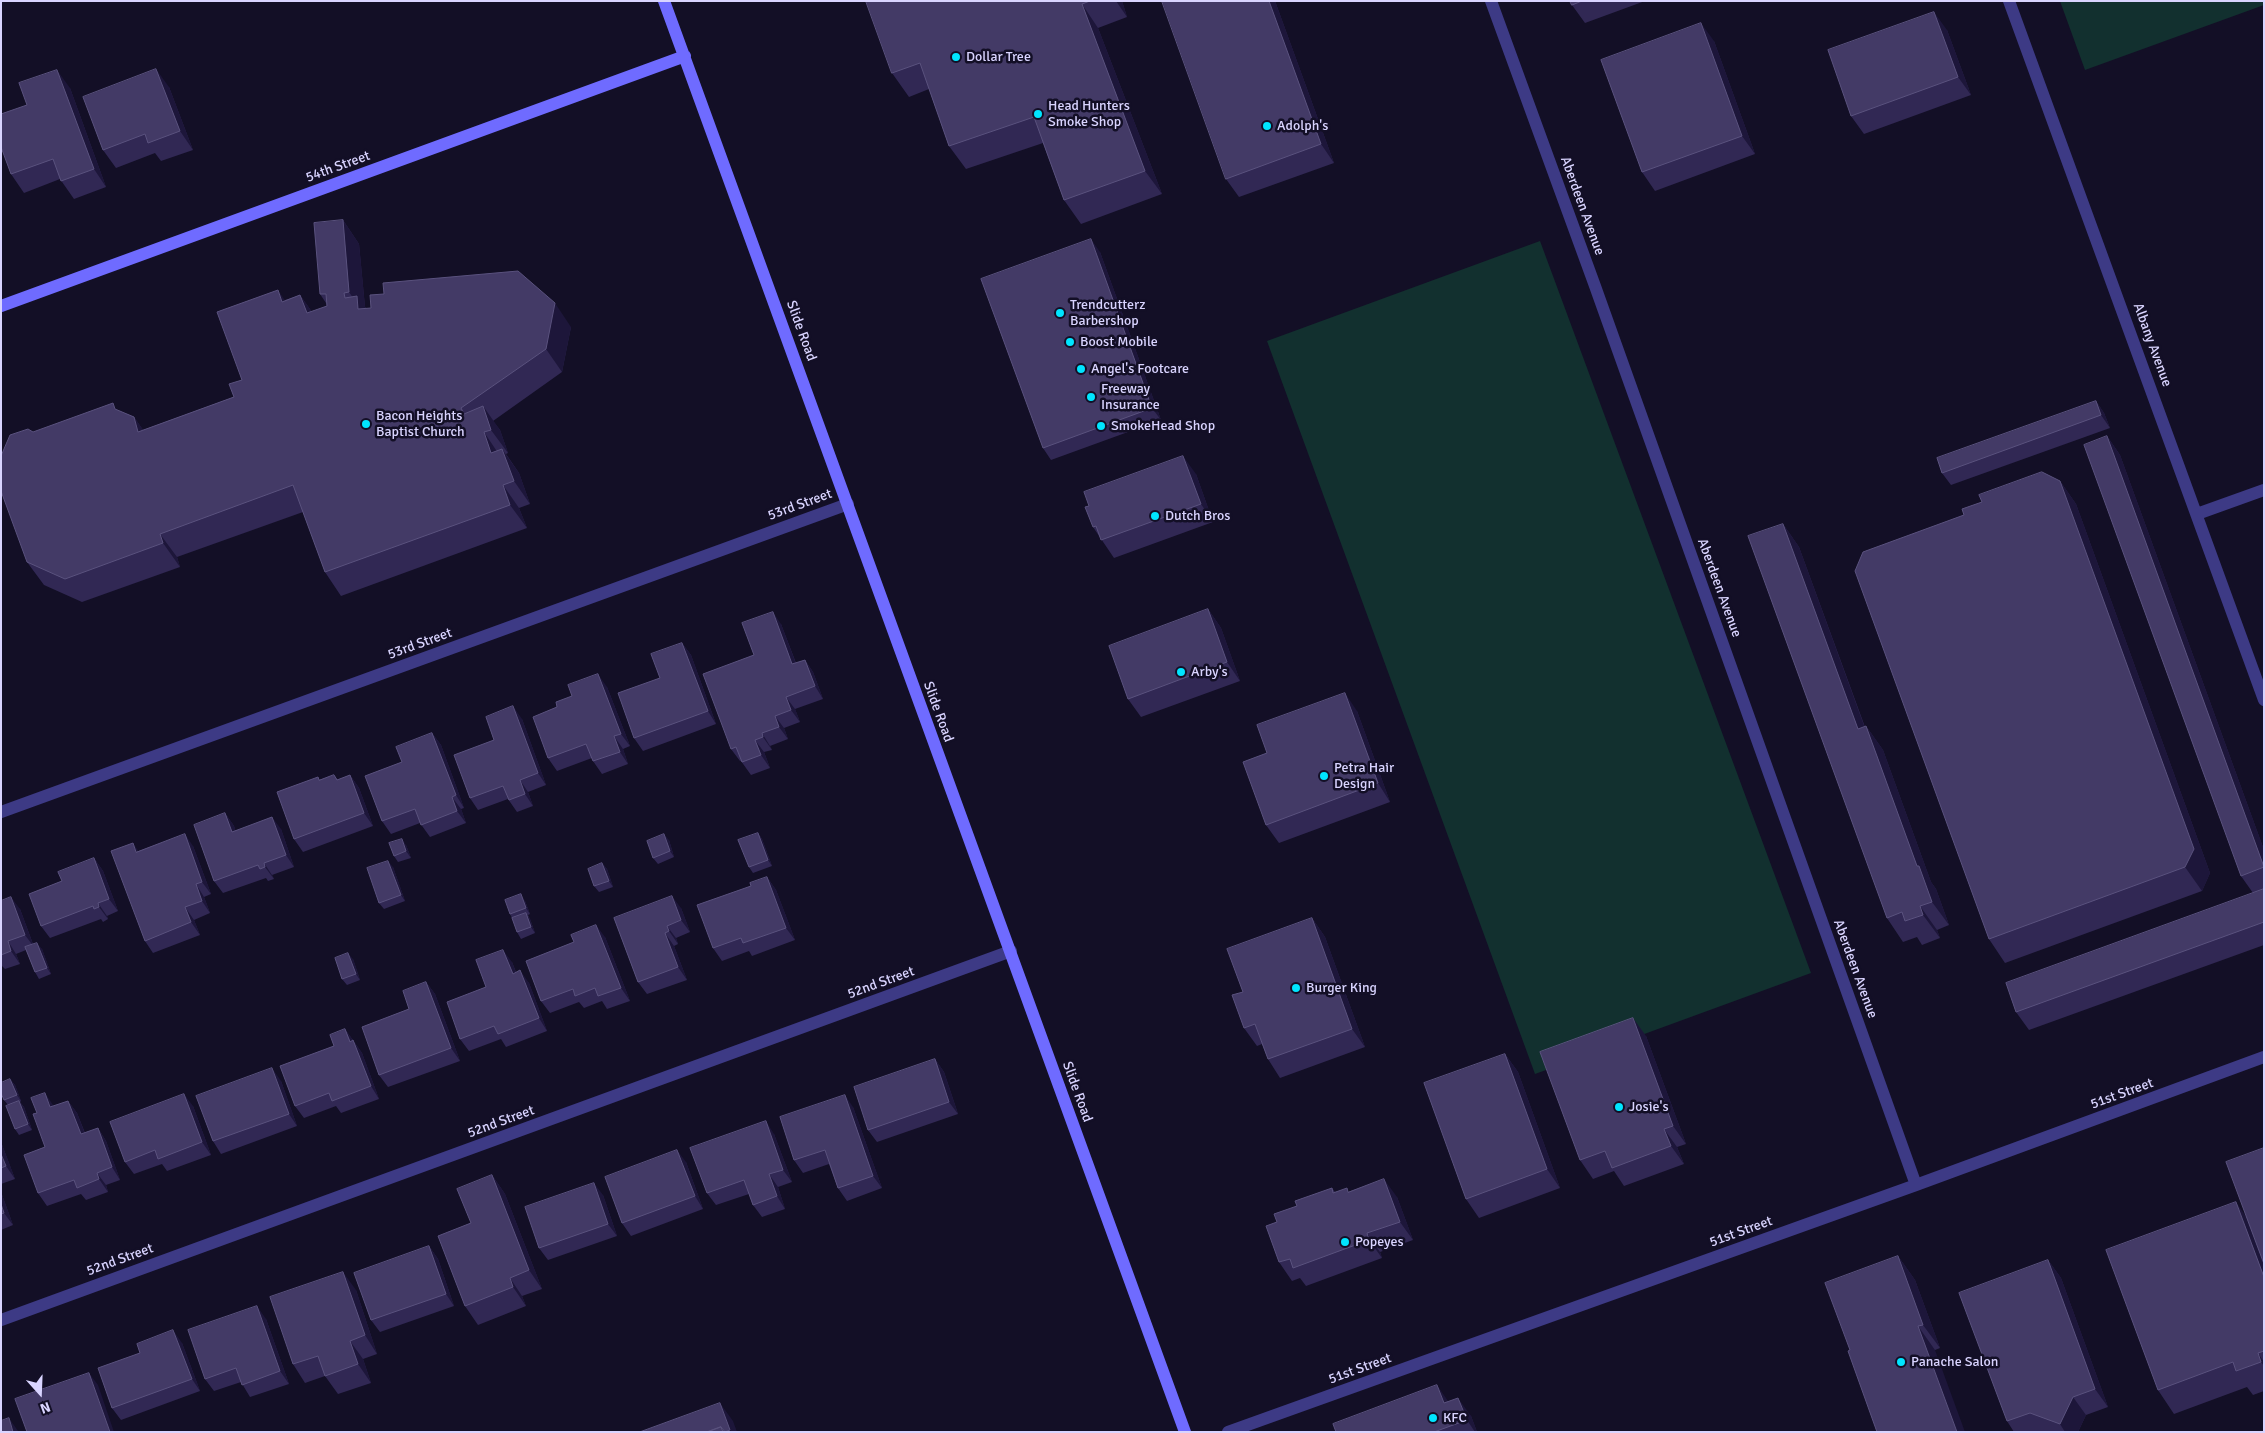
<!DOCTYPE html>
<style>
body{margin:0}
#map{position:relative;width:2265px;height:1433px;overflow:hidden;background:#130f26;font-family:Signika,sans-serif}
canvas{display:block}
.frame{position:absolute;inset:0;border:2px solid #d9d4ff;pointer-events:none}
.north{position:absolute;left:15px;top:1368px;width:50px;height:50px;-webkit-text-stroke:4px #130f26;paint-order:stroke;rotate:160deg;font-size:14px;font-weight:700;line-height:20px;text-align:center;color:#d9d4ff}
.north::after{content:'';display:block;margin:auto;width:18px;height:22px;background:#d9d4ff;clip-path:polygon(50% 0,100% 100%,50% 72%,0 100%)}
</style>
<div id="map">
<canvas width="2265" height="1433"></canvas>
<div class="frame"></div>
<div class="north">N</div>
</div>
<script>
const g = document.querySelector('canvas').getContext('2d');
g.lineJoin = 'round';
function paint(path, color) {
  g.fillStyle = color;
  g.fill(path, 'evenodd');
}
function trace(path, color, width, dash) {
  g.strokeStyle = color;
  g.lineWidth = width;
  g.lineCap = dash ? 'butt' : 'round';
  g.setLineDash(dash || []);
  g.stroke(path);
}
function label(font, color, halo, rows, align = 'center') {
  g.font = font + ' Signika,sans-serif';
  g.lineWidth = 5;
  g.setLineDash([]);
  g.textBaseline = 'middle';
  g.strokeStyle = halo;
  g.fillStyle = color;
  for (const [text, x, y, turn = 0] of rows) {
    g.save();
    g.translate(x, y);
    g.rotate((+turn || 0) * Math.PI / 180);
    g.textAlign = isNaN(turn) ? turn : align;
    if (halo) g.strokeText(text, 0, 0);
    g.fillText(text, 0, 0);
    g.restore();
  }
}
paint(new Path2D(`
 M2060,1H2264V5L2085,70Z
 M1540,241L1811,973L1535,1074L1267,341Z`), '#12302f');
trace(new Path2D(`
 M1491,1L1595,286L1916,1185
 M2009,1L2264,700
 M2197,514L2264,490
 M1,812L848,504
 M1,1320L1011,951
 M1228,1432L1916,1185L2264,1057`), '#3d3a85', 12);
trace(new Path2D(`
 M664,1L1185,1432
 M1,306L685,56`), '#6f6bff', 12);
paint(new Path2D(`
 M866,1H1122L1127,17L1098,28L1162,194L1081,224L1064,200L1043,143L966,169L949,146L929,89L909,97L892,73Z
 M1275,1L1334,163L1239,197L1226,179Z
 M1570,1H1645L1585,23L1572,5Z
 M1947,30L1971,95L1864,134L1851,116Z
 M1714,41L1755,154L1655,191L1642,172Z
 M169,87L193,150L161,161L155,153L116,168L103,150Z
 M70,88L106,187L74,199L60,179L24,193L11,174L27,105Z
 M343,220L359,244L365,307L366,308L571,327L562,372L493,421L500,430L508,453L506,454L519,473L530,504L519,508L527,528L341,596L325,572L303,512L177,557L180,567L82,602L44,585L27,562L117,410L134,417L143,430L234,397L242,380L285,300L300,295L312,312L327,306L326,303L320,294Z
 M1100,252L1161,420L1051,460L1043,448Z
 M2096,401L2104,413L2110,428L1951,485L1942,473Z
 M2107,436L2120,455L2264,850V945L2029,1030L2016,1012L2253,893L2241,876Z
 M1196,474L1213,522L1114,558L1093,527Z
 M2060,481L2076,504L2210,873L2202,891L2005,963L1989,939Z
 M1783,524L1799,547L1865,727L1866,726L1883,750L1931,882L1936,889L1949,925L1937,930L1940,938L1922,945L1917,937L1903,942L1887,918Z
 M1208,609L1221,628L1240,681L1141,717L1128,699Z
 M781,624L796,663L805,660L813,672L823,699L795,709L800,722L784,728L788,739L770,746L772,750L764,752L770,768L751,775L741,761H740L731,749L754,655Z
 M682,643L691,655L716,724L643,751L634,738L660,678Z
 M607,687L630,746L623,749L628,764L602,774L593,761L592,758L557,771L548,758L557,707Z
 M1357,711L1390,802L1279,843L1266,825L1267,753Z
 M522,719L546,785L528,792L533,806L517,812L508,799L478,810L470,798L494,740Z
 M432,733L441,745L464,808L461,809L466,823L430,837L420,823L391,834L382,821L402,762Z
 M334,775L338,780L350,775L359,788L373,826L303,852L294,839L318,777L320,780Z
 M225,813L234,826L235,830L281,829L294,867L272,875L274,879L268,881L266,878L223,893L214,881Z
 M758,833L762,839L772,866L753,873L749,867Z
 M669,840L674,857L658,864L653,858Z
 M406,845L411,858L398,862L394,856Z
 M193,846L211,894L204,897L210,913L194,920L200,935L153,953L145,941L139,851Z
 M94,858L103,871L118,911L107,916L108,919L103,922L101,919L50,938L41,926L62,881Z
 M602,863L607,869L613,887L599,892L594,886Z
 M393,867L405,901L384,909L379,903Z
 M767,877L776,890L795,940L752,956L749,951L722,961L713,948L751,886Z
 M1,901L20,909L33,944L42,949L51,974L39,979L35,972L26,950L16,954L20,964L5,969L1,965Z
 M525,901L530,914L528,915L530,919L535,933L521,939L517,932L512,918L510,914Z
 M681,908L690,932L676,938L678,944L674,946L687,980L647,994L638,982L614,918Z
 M1312,918L1325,937L1365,1047L1280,1078L1268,1059L1262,1044L1257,1046L1244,1028L1243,992Z
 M605,937L630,1001L607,1009L602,1001L584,1008L579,1002L550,1013L541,1001Z
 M353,959L360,980L347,985L342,979Z
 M512,962L516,972L529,983L547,1031L506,1047L501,1039L469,1051L460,1039L486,987Z
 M426,982L435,994L460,1061L388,1087L379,1075L409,1009Z
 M345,1029L362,1053L379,1099L341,1113L336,1106L304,1118L295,1106Z
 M1646,1036L1686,1144L1677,1147L1684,1164L1624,1186L1614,1171L1593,1179L1580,1160Z
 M1505,1054L1518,1072L1560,1188L1479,1218L1466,1199Z
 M935,1059L944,1072L958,1114L877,1142L868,1130Z
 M10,1079L15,1085L21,1101L20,1102L24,1107L32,1130L19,1135L15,1129L8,1105L4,1100Z
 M281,1081L297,1126L221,1154L213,1141Z
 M68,1101L77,1113L85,1133L98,1128L106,1141L120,1180L106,1185L108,1192L86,1200L81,1194L47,1206L38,1193L54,1106Z
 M193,1106L211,1155L167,1171L162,1164L134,1174L125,1162Z
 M853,1107L882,1188L847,1201L838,1188L829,1164L803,1173L794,1160Z
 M774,1134L792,1182L778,1187L785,1209L762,1217L753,1205L749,1194L716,1205L707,1193Z
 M1,1142L15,1179L1,1184Z
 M2264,1148V1391L2253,1395L2247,1387L2174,1414L2158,1390L2246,1217Z
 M686,1162L703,1209L631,1236L622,1223Z
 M492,1175L505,1194L542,1289L522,1296L526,1306L478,1325L465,1306L471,1223Z
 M1332,1188L1335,1192H1349L1397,1197L1413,1240L1380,1252L1382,1258L1306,1286L1300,1278L1292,1281L1279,1262L1277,1222Z
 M1,1192L13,1225L1,1230Z
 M603,1195L617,1236L548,1260L539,1248Z
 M429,1246L438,1259L454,1306L380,1332L371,1320Z
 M1898,1256L1915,1280L1940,1348L1935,1350H1850Z
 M2048,1260L2061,1278L2108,1407L2086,1415L2078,1432H2046L2043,1431L2041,1432H2014L2007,1421Z
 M356,1290L377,1354L363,1359L371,1383L338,1394L325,1376L305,1383L293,1364Z
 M266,1319L289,1384L250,1397L241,1382L214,1391L205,1379Z
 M182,1343L200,1391L121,1420L112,1408L140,1353Z
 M1448,1401L1471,1416L1477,1432H1336Z`), '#312854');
paint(new Path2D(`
 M1116,1H1122L1127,17Z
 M1269,1H1275L1334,163L1321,144Z
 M1082,4L1098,28L1162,194L1145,171Z
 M1934,12L1947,30L1971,95L1958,77Z
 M1701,23L1714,41L1755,154L1742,136Z
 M156,69L169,87L193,150L180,131Z
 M57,70L70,88L106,187L94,169Z
 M343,220L359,244L365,307L374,320L358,309V305L349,292Z
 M1091,239L1100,252L1161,420L1152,408Z
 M278,290L294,314L282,302Z
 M300,295L317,319L307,313Z
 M555,303L571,327L562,372L546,349Z
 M2096,401L2104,413L2110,428L2101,415Z
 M483,406L500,430L508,453L491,430Z
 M134,417L151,441L138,432Z
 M484,432L500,456L491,453Z
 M2107,436L2120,455L2264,850V867Z
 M502,449L519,473L530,504L514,481Z
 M1183,456L1196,474L1213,522L1201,504Z
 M2060,481L2076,504L2210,873L2202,891L2185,867Z
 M503,485L519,508L527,528L510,505Z
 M1783,524L1799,547L1874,753L1858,729Z
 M160,534L177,557L180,567L163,543Z
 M1208,609L1221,628L1240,681L1227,662Z
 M773,612L781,624L801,677L792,664Z
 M682,643L691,655L716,724L708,711Z
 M805,660L813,672L823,699L815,686Z
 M598,674L607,687L630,746L621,734Z
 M1345,693L1357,711L1390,802L1378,783Z
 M786,697L795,709L800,722L791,710Z
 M513,706L522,719L546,785L538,773Z
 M775,716L784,728L788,739L779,727Z
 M1866,726L1883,750L1931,882L1936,889L1949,925L1932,902L1917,866Z
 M432,733L441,745L464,808L456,795Z
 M762,733L770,746L772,750L763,737Z
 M614,736L623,749L628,764L620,752Z
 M755,740L764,752L770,768L761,755Z
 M350,775L359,788L373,826L364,813Z
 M520,780L528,792L533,806L525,794Z
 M452,797L461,809L466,823L457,811Z
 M225,813L234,826L240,844L232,832Z
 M272,817L281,829L294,867L286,855Z
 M758,833L762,839L772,866L768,860Z
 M185,834L193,846L211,894L202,882Z
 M664,834L669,840L674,857L670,851Z
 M402,839L406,845L411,858L406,851Z
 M133,843L141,855L136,852Z
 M94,858L103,871L118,911L109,899Z
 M388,861L393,867L405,901L401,895Z
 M264,863L272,875L274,879L265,867Z
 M602,863L607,869L613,887L609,881Z
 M767,877L776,890L795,940L786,928Z
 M196,884L204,897L210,913L202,901Z
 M521,894L525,901L530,914L526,908Z
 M672,896L681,908L690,932L681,920Z
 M11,897L20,909L34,947L25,935Z
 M98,903L107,916L108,919L99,907Z
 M1920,906L1937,930L1940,938L1923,915Z
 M185,907L194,920L200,935L191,922Z
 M526,913L530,919L535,933L531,927Z
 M1312,918L1325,937L1365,1047L1352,1029Z
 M596,925L605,937L630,1001L621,988Z
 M667,926L676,938L678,944L669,931Z
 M665,933L674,946L687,980L678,967Z
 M8,941L16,954L20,964L11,951Z
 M37,943L42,949L51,974L47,968Z
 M503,950L512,962L521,986L513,974Z
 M348,953L353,959L360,980L356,974Z
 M520,970L529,983L547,1031L539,1018Z
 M426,982L435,994L460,1061L451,1048Z
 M1633,1018L1646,1036L1686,1144L1673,1126Z
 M345,1029L362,1053L379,1099L371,1086Z
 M1505,1054L1518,1072L1560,1188L1547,1169Z
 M935,1059L944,1072L958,1114L949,1102Z
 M272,1068L281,1081L297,1126L289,1114Z
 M10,1079L15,1085L21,1101L17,1095Z
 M45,1093L53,1105L59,1120L50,1107Z
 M184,1094L193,1106L211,1155L202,1142Z
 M845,1095L853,1107L882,1188L873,1176Z
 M19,1101L24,1107L32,1130L28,1124Z
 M68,1101L77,1113L90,1147L81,1134Z
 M766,1121L774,1134L792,1182L783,1170Z
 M98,1128L106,1141L120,1180L112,1167Z
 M1664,1129L1677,1147L1684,1164L1671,1146Z
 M1,1142L15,1179L6,1166L1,1154Z
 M677,1150L686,1162L703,1209L695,1196Z
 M97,1173L106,1185L108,1192L99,1179Z
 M769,1174L778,1187L785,1209L777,1196Z
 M492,1175L505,1194L542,1289L529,1270Z
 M1384,1179L1397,1197L1413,1240L1400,1222Z
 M594,1183L603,1195L617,1236L608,1224Z
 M1,1192L13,1225L4,1213L1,1204Z
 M2236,1202L2252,1225L2264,1256V1277Z
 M1367,1233L1380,1252L1382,1258L1369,1240Z
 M429,1246L438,1259L454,1306L446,1294Z
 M1898,1256L1915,1280L1940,1348L1923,1325Z
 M2048,1260L2061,1278L2108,1407L2095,1389Z
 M343,1272L356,1290L377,1354L365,1335Z
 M510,1278L522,1296L526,1306L513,1287Z
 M257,1306L266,1319L289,1384L280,1371Z
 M1918,1326L1935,1350L1965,1432H1957Z
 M173,1330L182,1343L200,1391L192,1379Z
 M350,1341L363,1359L371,1383L358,1364Z
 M2258,1353L2264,1362V1366L2261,1362Z
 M89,1373L98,1385L114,1432H110Z
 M1437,1385L1450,1404L1444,1403Z
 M2073,1397L2086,1415L2078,1432H2065L2060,1424Z
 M1458,1398L1471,1416L1477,1432H1475L1467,1420Z
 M720,1403L733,1421L737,1432H731L730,1430Z
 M9,1418L18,1431V1432H13Z`), '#1d163a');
const building = new Path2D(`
 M866,1H1090L1082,4L1145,171L1064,200L1034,117L949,146L920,63L892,73Z
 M1162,1H1269L1321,144L1226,179Z
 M1570,1H1582L1572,5Z
 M1934,12L1958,77L1851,116L1828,50Z
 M1701,23L1742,136L1642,172L1601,60Z
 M156,69L180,131L148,143L145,134L103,150L83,97Z
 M57,70L94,169L61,181L53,159L11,174L1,147V114L27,105L19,83Z
 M343,220L349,292L344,293L345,298L357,296L358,309L371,308L370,295L384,294L383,283L518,271L555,303L546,349L461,408L464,414L483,406L491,430L484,432L491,453L502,449L514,481L503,485L510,505L325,572L293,485L160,534L163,543L65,579L27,562L1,491V456L10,435L28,429L33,432L113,403L115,409L134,417L138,432L234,397L229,384L242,380L217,312L278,290L282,302L300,295L307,313L327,306L326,294H320L314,223Z
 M1091,239L1152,408L1043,448L981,279Z
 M2096,401L2101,415L1942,473L1937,458Z
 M2107,436L2264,867L2241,876L2084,445Z
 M1183,456L1201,504L1101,540L1096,526L1093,527L1085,507L1089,506L1084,492Z
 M2042,472L2060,481L2194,849L2185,867L1989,939L1855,571L1863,552L1964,515L1962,509L1982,502L1979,495Z
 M1783,524L1858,729L1866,726L1917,866H1919L1932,902L1920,906L1923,915L1905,921L1902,912L1887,918L1748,536Z
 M1208,609L1227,662L1128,699L1109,646Z
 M773,612L792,664L805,660L815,686L786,697L791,710L775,716L779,727L762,733L763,737L755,740L761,755L742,762L736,747L731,749L703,674L754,655L742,623Z
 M682,643L708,711L634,738L618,693L660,678L651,654Z
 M598,674L621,734L614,736L620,752L593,761L586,744L548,758L533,717L557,707L556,702L572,696L568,685Z
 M1345,693L1378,783L1266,825L1243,762L1267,753L1257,725Z
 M513,706L538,773L520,780L525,794L509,800L503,786L470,798L454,755L494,740L486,717Z
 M432,733L456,795L452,797L457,811L421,825L415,809L382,821L365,776L402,762L396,747Z
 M334,775L337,780L350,775L364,813L294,839L277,792L318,777L319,780Z
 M225,813L232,832L272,817L286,855L264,863L265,867L260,869L258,865L214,881L194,825Z
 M758,833L768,860L749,867L738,840Z
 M185,834L202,882L196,884L202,901L185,907L191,922L145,941L111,851L133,843L136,852Z
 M664,834L670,851L653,858L647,841Z
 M402,839L406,851L394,856L389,843Z
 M94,858L109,899L98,903L99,907L94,909L93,906L41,926L29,894L62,881L58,872Z
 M388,861L401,895L379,903L367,868Z
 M602,863L609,881L594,886L588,869Z
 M767,877L786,928L743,943L741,938L713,948L697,905L751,886L750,883Z
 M2264,889V922L2016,1012L2006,983Z
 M521,894L526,908L510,914L505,900Z
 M672,896L681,920L667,926L669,931L665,933L678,967L638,982L614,918Z
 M11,897L25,935L8,941L11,951L1,955V901Z
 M526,913L531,927L517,932L512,918Z
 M1312,918L1352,1029L1268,1059L1255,1024L1244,1028L1232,995L1243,992L1227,949Z
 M596,925L621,988L598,996L595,988L575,996L573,989L541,1001L526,961L574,942L571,935Z
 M37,943L47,968L35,972L25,947Z
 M503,950L513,974L520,970L539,1018L498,1034L494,1026L460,1039L447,1002L486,987L476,960Z
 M348,953L356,974L342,979L335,958Z
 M426,982L451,1048L379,1075L362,1027L409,1009L403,991Z
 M1633,1018L1673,1126L1664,1129L1671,1146L1612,1168L1605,1151L1580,1160L1540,1052Z
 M345,1029L350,1042L353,1040L371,1086L332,1101L329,1093L295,1106L280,1066L334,1046L330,1035Z
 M1505,1054L1547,1169L1466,1199L1424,1083Z
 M935,1059L949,1102L868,1130L854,1087Z
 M272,1068L289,1114L213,1141L196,1096Z
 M10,1079L17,1095L4,1100L1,1093V1083Z
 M45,1093L50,1107L68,1101L81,1134L98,1128L112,1167L97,1173L99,1179L77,1188L74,1180L38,1193L24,1155L45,1147L33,1114L37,1113L31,1098Z
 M184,1094L202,1142L158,1159L155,1150L125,1162L110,1122Z
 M845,1095L873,1176L838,1188L825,1150L794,1160L780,1117Z
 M19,1101L28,1124L15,1129L6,1106Z
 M766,1121L783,1170L769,1174L777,1196L753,1205L744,1180L707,1193L690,1148Z
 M2264,1148V1264L2226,1162Z
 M677,1150L695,1196L622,1223L605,1177Z
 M1,1154L6,1166L1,1168Z
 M492,1175L529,1270L510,1278L513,1287L465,1306L438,1236L471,1223L457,1189Z
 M1384,1179L1400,1222L1367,1233L1369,1240L1293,1268L1290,1259L1279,1262L1266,1226L1277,1222L1274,1214L1297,1206L1295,1201L1332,1188L1333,1193L1347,1188L1348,1192Z
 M594,1183L608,1224L539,1248L525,1207Z
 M2236,1202L2264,1277V1351L2258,1353L2261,1362L2236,1371L2233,1362L2158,1390L2106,1250Z
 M1,1204L4,1213L1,1214Z
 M429,1246L446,1294L371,1320L354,1273Z
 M1898,1256L1923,1325L1918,1326L1957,1432H1877L1848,1351L1850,1350L1825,1283Z
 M2048,1260L2095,1389L2073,1397L2060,1424L2030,1413L2007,1421L1959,1293Z
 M343,1272L365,1335L350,1341L358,1364L325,1376L318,1356L293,1364L270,1297Z
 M257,1306L280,1371L242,1385L236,1368L205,1379L188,1330Z
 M173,1330L192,1379L112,1408L98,1368L140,1353L137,1344Z
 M89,1373L110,1432H27L15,1399Z
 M1437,1385L1444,1403L1458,1398L1467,1420L1434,1432H1336L1333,1424Z
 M720,1403L730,1430L725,1432L721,1427L707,1432H640Z
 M9,1418L13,1432H1V1421Z
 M721,1427L723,1432H707Z`);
paint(building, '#433a66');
trace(building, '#5a527e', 1);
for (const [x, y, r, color] of [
 [956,57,5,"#00e5ff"],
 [1038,114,5,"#00e5ff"],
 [1267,126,5,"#00e5ff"],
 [1060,313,5,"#00e5ff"],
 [1070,342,5,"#00e5ff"],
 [1081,369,5,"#00e5ff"],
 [1091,397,5,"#00e5ff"],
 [366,424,5,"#00e5ff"],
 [1101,426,5,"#00e5ff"],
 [1155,516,5,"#00e5ff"],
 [1181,672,5,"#00e5ff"],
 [1324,776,5,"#00e5ff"],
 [1296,988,5,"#00e5ff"],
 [1619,1107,5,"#00e5ff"],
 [1345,1242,5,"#00e5ff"],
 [1901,1362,5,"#00e5ff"],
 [1433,1418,5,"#00e5ff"]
]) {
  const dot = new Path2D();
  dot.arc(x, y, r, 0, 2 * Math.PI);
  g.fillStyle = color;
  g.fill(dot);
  trace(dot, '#130f26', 2);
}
label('14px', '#d9d4ff', '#130f26', [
 ["Dollar Tree",966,57],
 ["Head Hunters",1048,106],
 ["Smoke Shop",1048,122],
 ["Adolph's",1277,126],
 ["Trendcutterz",1070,305],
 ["Barbershop",1070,321],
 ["Boost Mobile",1080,342],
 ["Angel's Footcare",1091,369],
 ["Freeway",1101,389],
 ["Insurance",1101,405],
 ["Bacon Heights",376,416],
 ["Baptist Church",376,432],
 ["SmokeHead Shop",1111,426],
 ["Dutch Bros",1165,516],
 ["Arby's",1191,672],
 ["Petra Hair",1334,768],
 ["Design",1334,784],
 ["Burger King",1306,988],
 ["Josie's",1629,1107],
 ["Popeyes",1355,1242],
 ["Panache Salon",1911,1362],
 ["KFC",1443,1418]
], 'left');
label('14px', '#d9d4ff', '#130f26', [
 ["54th Street",338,167,-20],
 ["Aberdeen Avenue",1582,206,70],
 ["Slide Road",801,331,70],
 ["Albany Avenue",2152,345,70],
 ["53rd Street",800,505,-20],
 ["Aberdeen Avenue",1719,588,70],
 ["53rd Street",420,644,-20],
 ["Slide Road",938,712,70],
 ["Aberdeen Avenue",1855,969,70],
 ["52nd Street",881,983,-20],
 ["Slide Road",1077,1092,70],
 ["51st Street",2122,1094,-20],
 ["52nd Street",501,1122,-20],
 ["51st Street",1741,1232,-20],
 ["52nd Street",120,1260,-20],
 ["51st Street",1360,1369,-20]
]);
</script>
